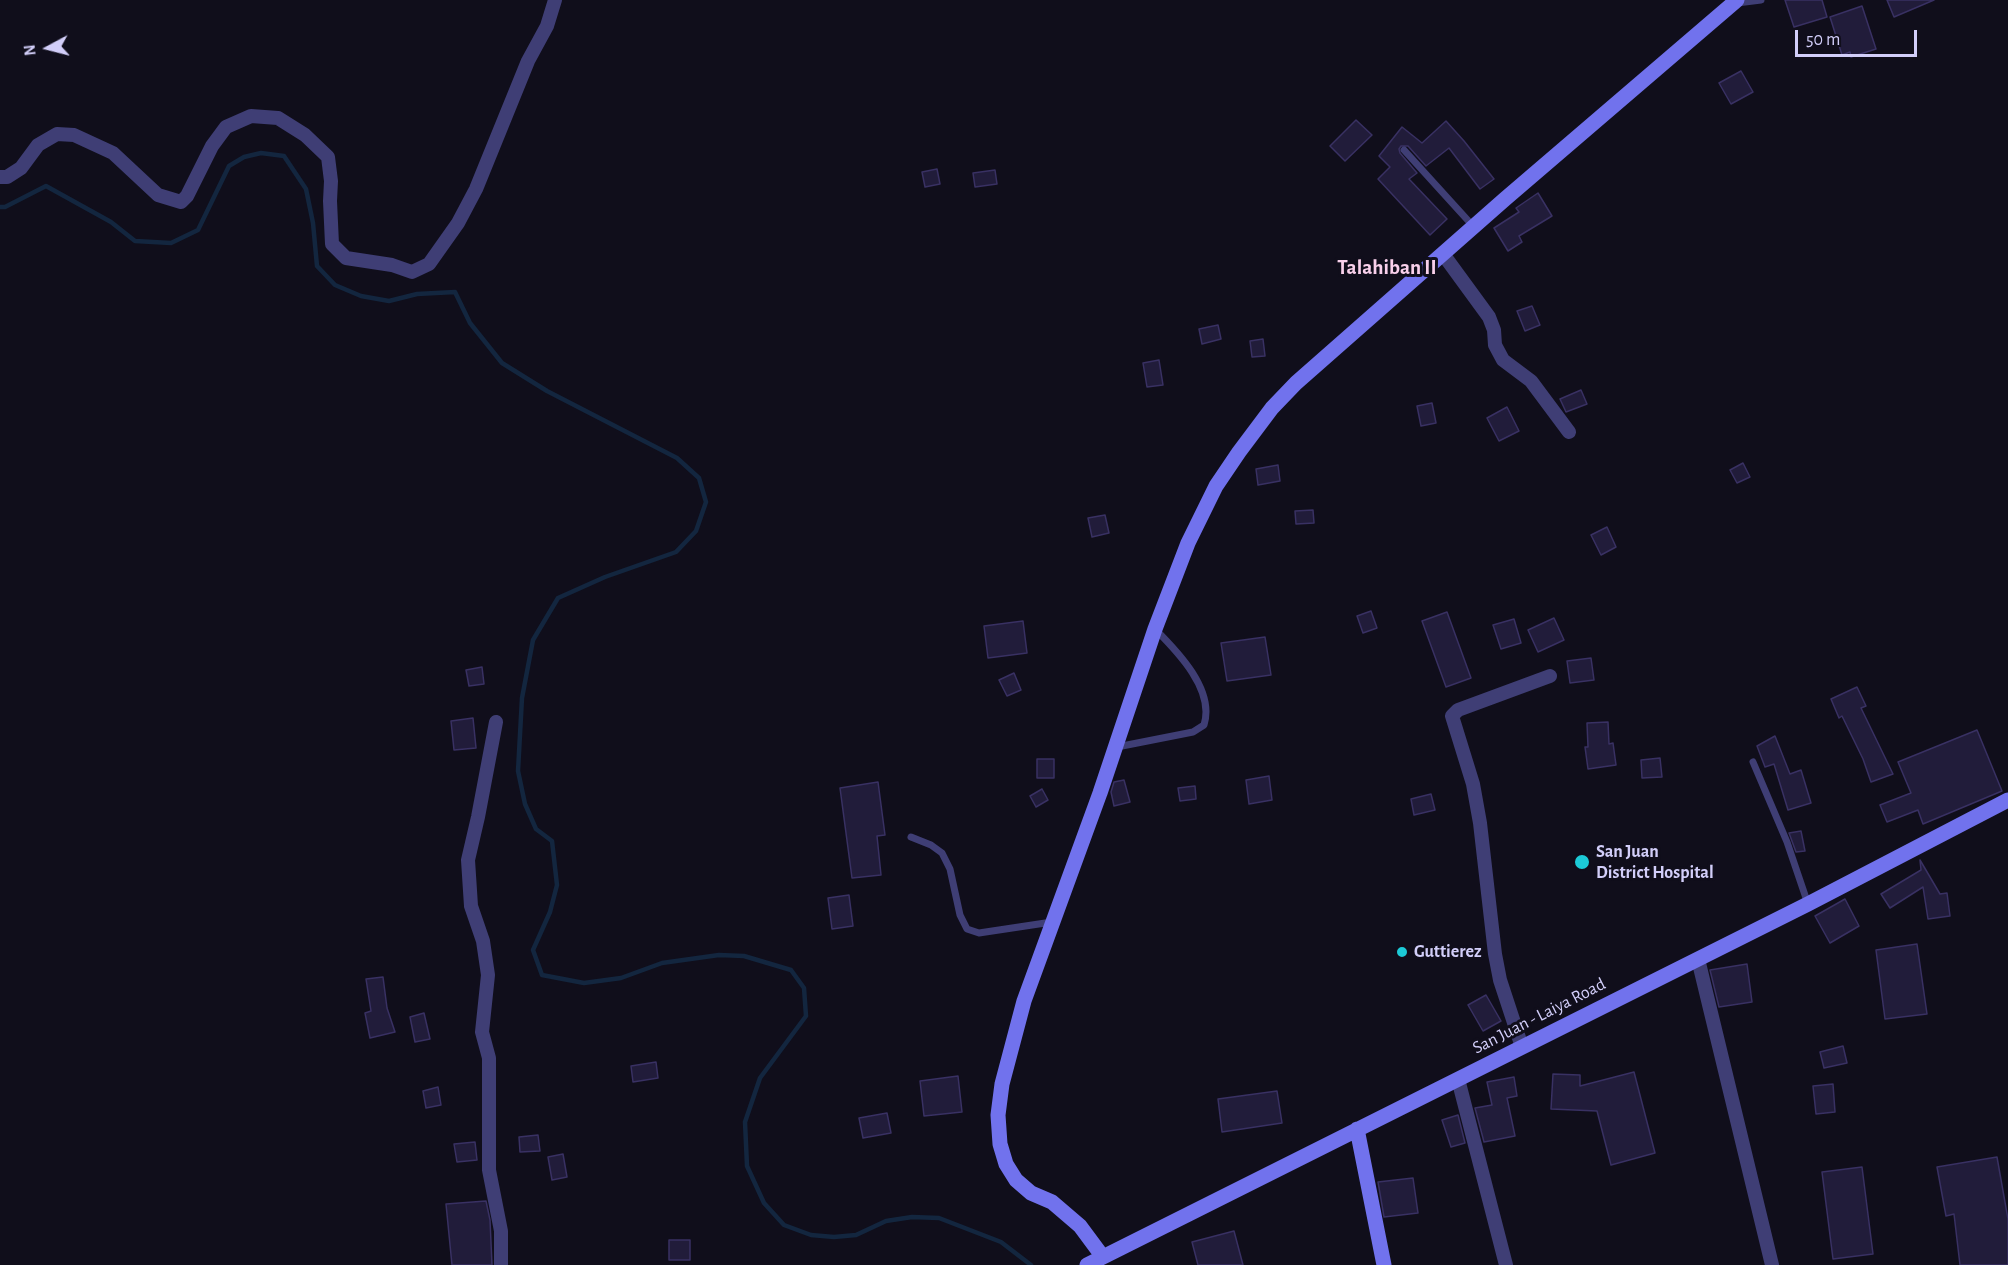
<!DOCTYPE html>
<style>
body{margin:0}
#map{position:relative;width:2008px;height:1265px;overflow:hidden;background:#100e1b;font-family:"Alegreya Sans",sans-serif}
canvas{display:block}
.north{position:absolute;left:18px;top:18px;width:60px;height:60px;-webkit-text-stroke:4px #100e1b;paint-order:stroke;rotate:263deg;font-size:16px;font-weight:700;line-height:24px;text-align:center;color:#d2cef9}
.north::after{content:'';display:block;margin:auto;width:21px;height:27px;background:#d2cef9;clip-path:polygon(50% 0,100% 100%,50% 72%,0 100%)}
.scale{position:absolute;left:1795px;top:30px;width:122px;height:27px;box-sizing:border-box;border:3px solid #d2cef9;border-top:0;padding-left:8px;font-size:18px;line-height:21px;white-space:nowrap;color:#d2cef9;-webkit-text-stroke:4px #100e1b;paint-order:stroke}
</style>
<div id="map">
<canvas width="2008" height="1265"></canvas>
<div class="north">N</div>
<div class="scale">50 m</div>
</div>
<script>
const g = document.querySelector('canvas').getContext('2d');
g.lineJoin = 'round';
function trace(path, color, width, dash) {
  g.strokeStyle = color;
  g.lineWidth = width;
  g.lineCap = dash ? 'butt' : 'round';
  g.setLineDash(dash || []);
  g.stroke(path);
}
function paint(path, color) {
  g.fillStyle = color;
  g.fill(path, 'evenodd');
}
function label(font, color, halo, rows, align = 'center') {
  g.font = font + ' "Alegreya Sans",sans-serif';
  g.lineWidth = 6;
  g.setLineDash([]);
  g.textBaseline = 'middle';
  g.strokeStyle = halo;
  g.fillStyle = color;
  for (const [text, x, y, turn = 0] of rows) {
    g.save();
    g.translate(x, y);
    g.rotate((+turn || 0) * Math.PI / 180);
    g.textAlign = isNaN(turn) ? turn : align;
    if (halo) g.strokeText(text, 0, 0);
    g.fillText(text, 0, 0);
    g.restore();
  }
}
trace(new Path2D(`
 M0,207H5L46,186L111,222L135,241L171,243L198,230L229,166L244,157L261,153L284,156L306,189L313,223L317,266L335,285L361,296L389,301L417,294L455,292L470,323L502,363L547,391L677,458L699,478L706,502L696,531L676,552L605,577L558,598L533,640L522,698L518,771L525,804L536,829L552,841L557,885L550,912L533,950L542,975L584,983L621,978L662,963L719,955L744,956L791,970L804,988L806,1016L760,1078L745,1122L747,1166L764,1203L784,1225L811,1235L834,1237L856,1235L886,1221L912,1217L939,1218L1001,1242L1031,1265`), '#13263f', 4.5);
const building = new Path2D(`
 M1785,0H1822L1827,17L1794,27Z
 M1887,0H1934L1894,17Z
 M1862,6L1876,49L1851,57L1850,52L1842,55L1830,17Z
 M1741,71L1753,92L1731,104L1719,83Z
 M1356,120L1372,135L1345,161L1330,146Z
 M1446,121L1464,141L1494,179L1480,189L1449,148L1426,166L1408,146H1401L1399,149L1400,153L1417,173L1409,179L1447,219L1430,235L1378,179L1390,167L1379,156L1402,127L1422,143Z
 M937,169L940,184L925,187L922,172Z
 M995,170L997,184L975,187L973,173Z
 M1538,193L1552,216L1519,236L1522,242L1508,251L1494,228L1519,212L1516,208Z
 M1532,306L1540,325L1525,331L1517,311Z
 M1218,325L1221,339L1202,344L1199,329Z
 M1263,339L1265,356L1252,357L1250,341Z
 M1159,360L1163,385L1147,387L1143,363Z
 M1581,390L1587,404L1566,412L1560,399Z
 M1432,403L1436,423L1421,426L1417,406Z
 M1507,407L1519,431L1499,441L1487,418Z
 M1743,463L1750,477L1737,483L1730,470Z
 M1278,465L1280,481L1258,485L1256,469Z
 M1313,510L1314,523L1296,524L1295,511Z
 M1105,515L1109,533L1092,537L1088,518Z
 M1607,527L1616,547L1601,555L1591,535Z
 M1371,611L1377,628L1363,633L1357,616Z
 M1447,612L1471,678L1446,687L1422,621Z
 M1554,618L1564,640L1538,652L1528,630Z
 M1514,619L1521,643L1501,649L1493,625Z
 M1023,621L1027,653L988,658L984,626Z
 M1265,637L1271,675L1227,681L1221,643Z
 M1591,658L1594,680L1570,683L1567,661Z
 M482,667L484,684L469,686L466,670Z
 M1014,673L1021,690L1007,696L999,680Z
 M1857,687L1866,706L1861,708L1893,774L1871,782L1863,759L1842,716L1839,718L1831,699Z
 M473,718L476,748L454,750L451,721Z
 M1608,722L1609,744L1613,743L1616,765L1588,769L1585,747H1588L1587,723Z
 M1977,730L2002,791L1923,824L1918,810L1887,822L1880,805L1911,793L1898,762Z
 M1775,736L1790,774L1801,770L1811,803L1788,810L1774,764L1765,767L1757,746Z
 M1660,758L1662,777L1642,778L1641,760Z
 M1037,759H1054V778H1037Z
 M1269,776L1272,800L1249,804L1246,780Z
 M1124,780L1130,802L1114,806L1111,792L1114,782Z
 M878,782L885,835L877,836L881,875L852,878L840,788Z
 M1195,786L1196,799L1180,801L1178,788Z
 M1042,789L1048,800L1036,807L1030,796Z
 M1431,794L1435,810L1414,815L1411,799Z
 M1801,831L1805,851L1796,852L1789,833Z
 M1920,860L1940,894L1947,893L1950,916L1928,919L1923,887L1890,908L1881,894L1921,870Z
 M849,895L853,926L832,929L828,898Z
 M1845,899L1859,926L1830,943L1815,916Z
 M1917,944L1927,1014L1885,1019L1876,950Z
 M1747,964L1752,1002L1719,1007L1710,970Z
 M383,977L387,1008L395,1032L370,1038L365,1013L371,1011L366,979Z
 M1486,995L1501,1021L1483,1031L1468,1005Z
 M424,1013L430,1039L415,1042L410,1017Z
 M1843,1046L1847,1063L1824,1068L1820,1052Z
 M656,1062L658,1078L633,1082L631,1066Z
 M1634,1072L1655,1153L1611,1165L1597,1111L1551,1109L1553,1074L1580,1075V1086Z
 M958,1076L962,1112L924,1116L920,1081Z
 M1514,1077L1517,1096L1507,1098L1515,1136L1484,1142L1475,1108L1492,1105L1487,1082Z
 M1833,1084L1835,1112L1816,1114L1813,1086Z
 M438,1087L441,1105L426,1108L423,1091Z
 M1277,1091L1282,1123L1222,1132L1218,1099Z
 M887,1113L891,1133L863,1138L859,1118Z
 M1458,1115L1465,1143L1451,1147L1442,1120Z
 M538,1135L540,1151L520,1152L519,1137Z
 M475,1142L477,1160L457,1162L454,1144Z
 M563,1154L567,1177L552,1180L548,1157Z
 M1997,1157L2008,1219V1265H1960L1954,1214L1946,1216L1937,1167Z
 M1862,1167L1873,1254L1833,1259L1822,1172Z
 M1413,1178L1418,1213L1384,1217L1378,1182Z
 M486,1201L490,1220L492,1265H452L446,1204Z
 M1234,1231L1243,1265H1198L1192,1242Z
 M669,1240H690V1260H669Z`);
paint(building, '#211c3a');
trace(building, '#393163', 1.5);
trace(new Path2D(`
 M1737,3L1761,0
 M1404,150L1473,226
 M1117,747L1193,732L1204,725C1215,690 1178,652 1155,629
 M1753,762L1787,842L1808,904
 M911,837L931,845L942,853L950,869L960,915L967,929L979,933L1052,922`), '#3f3e75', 7);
trace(new Path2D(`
 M0,177H7L21,168L38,145L57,134L74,135L113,153L158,195L181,202L187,196L212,146L226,127L251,116L278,118L305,135L328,157L331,181L330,201L332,244L346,258L392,265L412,272L429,264L458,223L476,189L528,61L547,26L555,0
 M1443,254L1489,317L1494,330L1495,345L1503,360L1531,381L1569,432
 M496,722L478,817L468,860L471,906L483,941L488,975L482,1032L489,1058V1170L501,1231V1265
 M1698,959L1772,1265
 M1522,1047L1500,980L1495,954L1480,823L1473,784L1452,716L1458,710L1550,676
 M1458,1079L1506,1265`), '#3f3e75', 14);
trace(new Path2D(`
 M1357,1129L1384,1265
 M1103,1257L1080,1226L1052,1202L1031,1193L1016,1180L1006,1164L1000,1144L998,1115L1002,1084L1024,1001L1100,793L1155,629L1188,543L1216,486L1239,452L1272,408L1296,383L1505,199L1737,0
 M1087,1265L1808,904L2008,800`), '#7172ed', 15);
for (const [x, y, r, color] of [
 [1582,862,8,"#1ccad7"],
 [1402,952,6,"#1ccad7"]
]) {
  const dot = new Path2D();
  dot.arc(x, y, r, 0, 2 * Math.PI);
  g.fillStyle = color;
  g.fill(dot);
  trace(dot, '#100e1b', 2);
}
label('bold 18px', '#d2cef9', '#100e1b', [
 ["San Juan",1596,852],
 ["District Hospital",1596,873],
 ["Guttierez",1414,952]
], 'left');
label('18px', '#d2cef9', '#100e1b', [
 ["San Juan - Laiya Road",1539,1016,-27]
]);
label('bold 21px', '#f9d0eb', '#100e1b', [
 ["Talahiban II",1387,268]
]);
</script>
